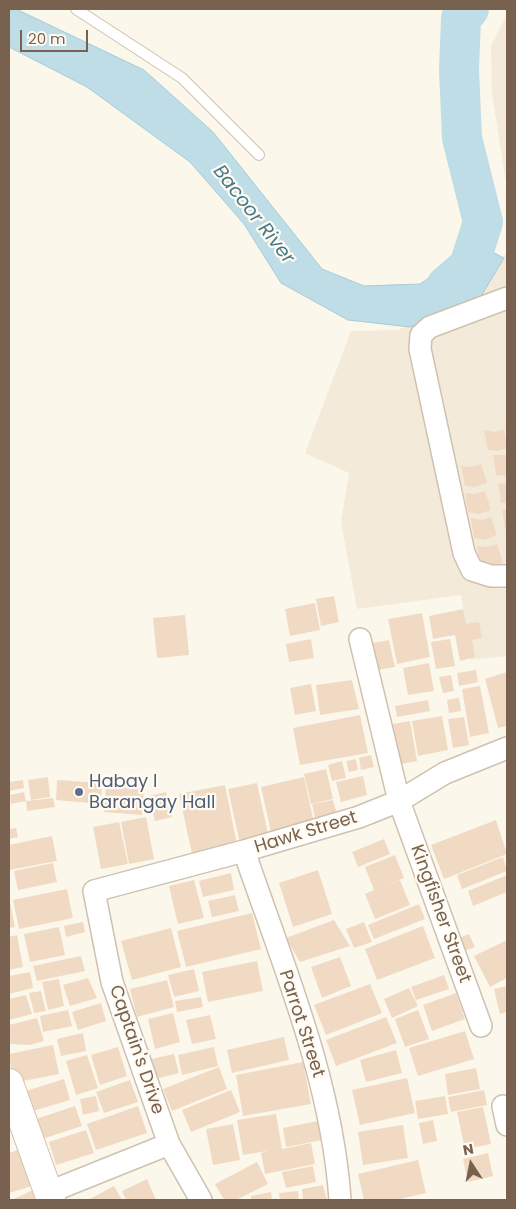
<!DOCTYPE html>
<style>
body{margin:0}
#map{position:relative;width:516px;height:1209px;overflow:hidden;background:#fcf7eb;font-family:Poppins,sans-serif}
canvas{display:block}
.frame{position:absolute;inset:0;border:10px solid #78614e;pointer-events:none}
.north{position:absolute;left:446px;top:1139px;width:50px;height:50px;-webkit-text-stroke:4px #fffbf2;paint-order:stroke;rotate:349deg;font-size:14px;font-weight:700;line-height:20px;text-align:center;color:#78614e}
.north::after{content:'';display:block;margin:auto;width:18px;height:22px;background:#78614e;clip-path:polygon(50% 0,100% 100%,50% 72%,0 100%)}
.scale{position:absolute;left:20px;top:30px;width:68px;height:22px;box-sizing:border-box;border:2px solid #78614e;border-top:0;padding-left:6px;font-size:15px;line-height:18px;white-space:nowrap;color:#78614e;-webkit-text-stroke:4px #fffbf2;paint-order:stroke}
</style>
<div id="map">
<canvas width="516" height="1209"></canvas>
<div class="frame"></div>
<div class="north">N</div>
<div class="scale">20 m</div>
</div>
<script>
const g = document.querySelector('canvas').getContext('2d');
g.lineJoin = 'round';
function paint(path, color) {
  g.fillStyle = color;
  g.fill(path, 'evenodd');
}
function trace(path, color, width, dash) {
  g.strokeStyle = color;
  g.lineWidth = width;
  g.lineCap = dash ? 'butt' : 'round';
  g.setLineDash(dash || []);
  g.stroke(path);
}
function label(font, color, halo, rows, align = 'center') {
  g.font = font + ' Poppins,sans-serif';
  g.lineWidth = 4.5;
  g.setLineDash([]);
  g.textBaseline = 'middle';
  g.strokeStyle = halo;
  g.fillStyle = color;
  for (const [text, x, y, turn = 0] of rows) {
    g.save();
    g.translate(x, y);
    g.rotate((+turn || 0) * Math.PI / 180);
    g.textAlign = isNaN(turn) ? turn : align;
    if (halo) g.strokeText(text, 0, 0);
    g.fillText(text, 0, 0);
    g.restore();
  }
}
paint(new Path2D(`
 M507,15V189L492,94L491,46Z
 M507,218V656L470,660L461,595L357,609L341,522L349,473L305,453L351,331L398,330L441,311L482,289L506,253Z`), '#f4eada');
const water = new Path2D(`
 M9,9H16L144,70L213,132L322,269L364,286L420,284L451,263L469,240L504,258L480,298L410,327L348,320L281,283L244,224L190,162L87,87L9,47Z`);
paint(water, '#bfdde6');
trace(water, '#a6cbd8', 1);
trace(new Path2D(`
 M446,286L469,266L483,222L462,138L459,70L461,18L469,9`), '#bfdde6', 40);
paint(new Path2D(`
 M504,429L507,448L498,451L488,450L484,430L495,432Z
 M493,455H507V476L496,475Z
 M481,464L487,483L475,487L465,486L461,466L472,467Z
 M498,483L507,484V503H501Z
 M485,491L491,510L479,514L468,512L465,493L475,494Z
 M502,509L507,510V529H505Z
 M491,517L497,535L485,540L474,538L471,518L482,520Z
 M497,544L503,563L491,567L480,566L477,546L487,547Z
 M334,596L339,622L321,626L316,599Z
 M315,603L320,630L290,636L285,609Z
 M463,609L466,624L479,622L482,638L472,640L475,657L460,661L455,635L433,639L429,616Z
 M422,613L430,657L397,664L388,619Z
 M185,615L189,655L157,658L153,618Z
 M311,639L314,658L289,662L286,644Z
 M450,639L455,666L436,669L431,642Z
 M389,640L395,667L377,670L372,643Z
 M429,663L434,691L408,695L403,668Z
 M476,670L478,682L459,686L457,673Z
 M507,672V726L498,728L485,679Z
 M451,675L454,691L443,693L439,677Z
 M352,680L359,709L320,715L316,685Z
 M311,684L316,711L295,715L290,688Z
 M480,686L489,733L470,737L462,689Z
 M459,698L461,711L449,713L447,700Z
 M428,700L430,711L397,717L395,706Z
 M360,715L368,753L300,765L293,728Z
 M442,716L448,750L418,756L412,721Z
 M464,717L469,745L453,748L448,719Z
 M410,721L417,761L401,764L393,724Z
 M371,755L374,767L361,770L359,758Z
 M356,759L358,770L349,772L346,761Z
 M342,761L346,778L332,781L328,765Z
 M326,769L333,799L311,804L304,774Z
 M363,776L367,795L341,802L336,782Z
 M48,777L50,797L31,800L28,780Z
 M304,777L315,828L272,837L261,787Z
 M23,780L24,788L9,791V782Z
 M57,780L102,783L101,804L56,800Z
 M257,783L269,838L240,844L228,789Z
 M106,785L144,788L142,815L104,812Z
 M225,785L237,844L192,854L179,794Z
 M24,792L26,801L11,804L10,795Z
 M166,792L172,817L155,821L149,796Z
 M53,798L55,807L27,811L26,801Z
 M333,800L339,822L317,827L312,804Z
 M146,817L154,859L129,864L121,822Z
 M496,820L507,854L444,879L431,845Z
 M119,822L128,864L101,869L93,827Z
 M16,828L18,837L9,839V829Z
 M52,836L57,861L9,870V845Z
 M384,839L390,854L358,867L352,852Z
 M395,855L404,878L384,886L400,880L410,905L375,919L365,894L374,890L365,867Z
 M503,857L507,871L462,889L457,875Z
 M53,863L57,882L18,890L14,871Z
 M318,870L332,914L293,927L279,883Z
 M231,873L234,890L203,897L199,881Z
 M507,875V892L473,906L468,891Z
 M194,880L204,918L178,924L169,886Z
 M67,889L73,918L19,929L13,900Z
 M235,895L239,911L212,917L208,901Z
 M10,902L15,927L9,928V903Z
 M419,904L425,919L374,939L368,925Z
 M252,913L261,949L186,967L177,931Z
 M334,920L350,946L300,962L286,938Z
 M83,922L85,932L66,937L64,926Z
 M364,922L372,942L354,948L346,929Z
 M423,926L435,958L377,980L365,949Z
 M59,927L65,955L30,962L24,934Z
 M171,928L181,967L132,980L121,941Z
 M469,934L475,947L464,951L459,938Z
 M17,935L23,967L9,970V937Z
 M507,940V978L490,987L474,956Z
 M81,956L85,971L37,981L33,966Z
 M340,957L351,986L322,998L311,967Z
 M257,961L263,991L208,1002L202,972Z
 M194,969L199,991L174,997L168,975Z
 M30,972L33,988L9,994V976Z
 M444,975L449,989L416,1000L411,987Z
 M88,978L97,998L70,1006L63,985Z
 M59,979L64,1006L48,1010L42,982Z
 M167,980L174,1007L137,1017L130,989Z
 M370,984L382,1013L326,1035L314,1005Z
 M507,986V1012L500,1014L494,989Z
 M409,988L418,1006L392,1018L384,999Z
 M41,991L46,1011L34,1013L29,993Z
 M456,993L465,1019L432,1031L423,1005Z
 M26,995L32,1014L9,1020V999Z
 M201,997L203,1007L177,1012L175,1001Z
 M101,1003L106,1021L78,1030L72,1012Z
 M68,1010L72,1026L43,1032L40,1016Z
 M418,1010L429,1039L405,1047L395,1019Z
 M173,1013L180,1042L155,1049L148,1019Z
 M210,1015L216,1039L192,1044L186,1020Z
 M386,1017L397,1043L336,1066L326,1040Z
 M37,1018L44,1041L30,1045L9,1044V1025Z
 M465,1031L474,1059L418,1076L409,1048Z
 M83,1033L86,1051L61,1056L57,1039Z
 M284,1037L289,1060L232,1073L227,1050Z
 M53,1045L59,1074L13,1083L9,1054Z
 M118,1047L127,1076L100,1085L91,1055Z
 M214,1047L218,1066L182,1075L178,1055Z
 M396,1050L402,1073L366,1082L360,1060Z
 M174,1054L179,1073L155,1079L151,1059Z
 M87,1055L98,1088L76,1095L66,1061Z
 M303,1062L311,1104L243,1116L236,1075Z
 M219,1067L227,1089L172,1111L163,1089Z
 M476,1068L480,1089L448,1095L445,1074Z
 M407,1078L415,1113L360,1125L352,1090Z
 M64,1079L70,1100L33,1111L26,1091Z
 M130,1080L138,1102L104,1113L96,1092Z
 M231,1090L240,1112L191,1132L182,1110Z
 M484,1090L487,1105L451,1112L448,1097Z
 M96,1096L99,1111L83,1115L80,1099Z
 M445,1096L448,1114L418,1119L415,1101Z
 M75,1106L82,1126L42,1139L36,1119Z
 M138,1106L147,1133L96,1150L87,1124Z
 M483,1107L491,1144L465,1149L457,1112Z
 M276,1114L282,1149L311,1143L315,1164L265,1174L261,1153L267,1151L243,1155L237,1120Z
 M433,1120L437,1141L423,1144L419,1123Z
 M318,1121L322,1140L286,1147L283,1128Z
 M233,1124L240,1160L213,1165L206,1129Z
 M403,1125L408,1158L363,1165L358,1132Z
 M86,1130L94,1153L56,1165L49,1142Z
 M21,1149L32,1186L9,1193V1153Z
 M488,1153L493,1176L468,1182L463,1159Z
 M418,1160L426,1193L396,1200H364L358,1174Z
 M257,1162L268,1184L236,1200H224L215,1184Z
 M313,1166L316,1182L286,1188L282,1172Z
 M147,1179L156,1200H126L122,1191Z
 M323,1185L327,1200H303L302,1189Z
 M114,1186L122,1200H88Z
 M35,1189L41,1200H12Z
 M298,1191L299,1200H280L279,1193Z
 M271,1192L272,1200H251V1196Z`), '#f1dac4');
const lane = new Path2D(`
 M76,9L182,78L259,155`);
const street = new Path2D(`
 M507,298L430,327L421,335L420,349L464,553L472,570L491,576H507
 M360,639L399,801L481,1026
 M244,851C283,965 332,1080 340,1200
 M503,1106L507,1125
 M47,1193L169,1144
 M201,1200L169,1144L112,982L94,891L244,851L359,817L399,801L445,773L507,748`);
const secondary = new Path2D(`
 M9,1083L51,1200`);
trace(lane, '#cfc1b0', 12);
trace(street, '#cfc1b0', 24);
trace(secondary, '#d2c2ae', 30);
trace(lane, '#fff', 10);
trace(street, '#fff', 21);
trace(secondary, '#fff', 28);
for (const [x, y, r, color] of [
 [79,792,5,"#5c6f8a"]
]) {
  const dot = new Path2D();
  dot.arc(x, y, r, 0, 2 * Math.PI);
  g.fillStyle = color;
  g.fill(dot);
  trace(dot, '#fffbf2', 2);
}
label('18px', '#4e5e75', '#fffbf2', [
 ["Habay I",89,782],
 ["Barangay Hall",89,803]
], 'left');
label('18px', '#78614e', '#fffbf2', [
 ["Hawk Street",306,833,-17],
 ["Kingfisher Street",440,914,70],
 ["Parrot Street",301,1024,72],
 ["Captain's Drive",136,1050,71]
]);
label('italic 19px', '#47788a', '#fffbf2', [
 ["Bacoor River",253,215,52]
]);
</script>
